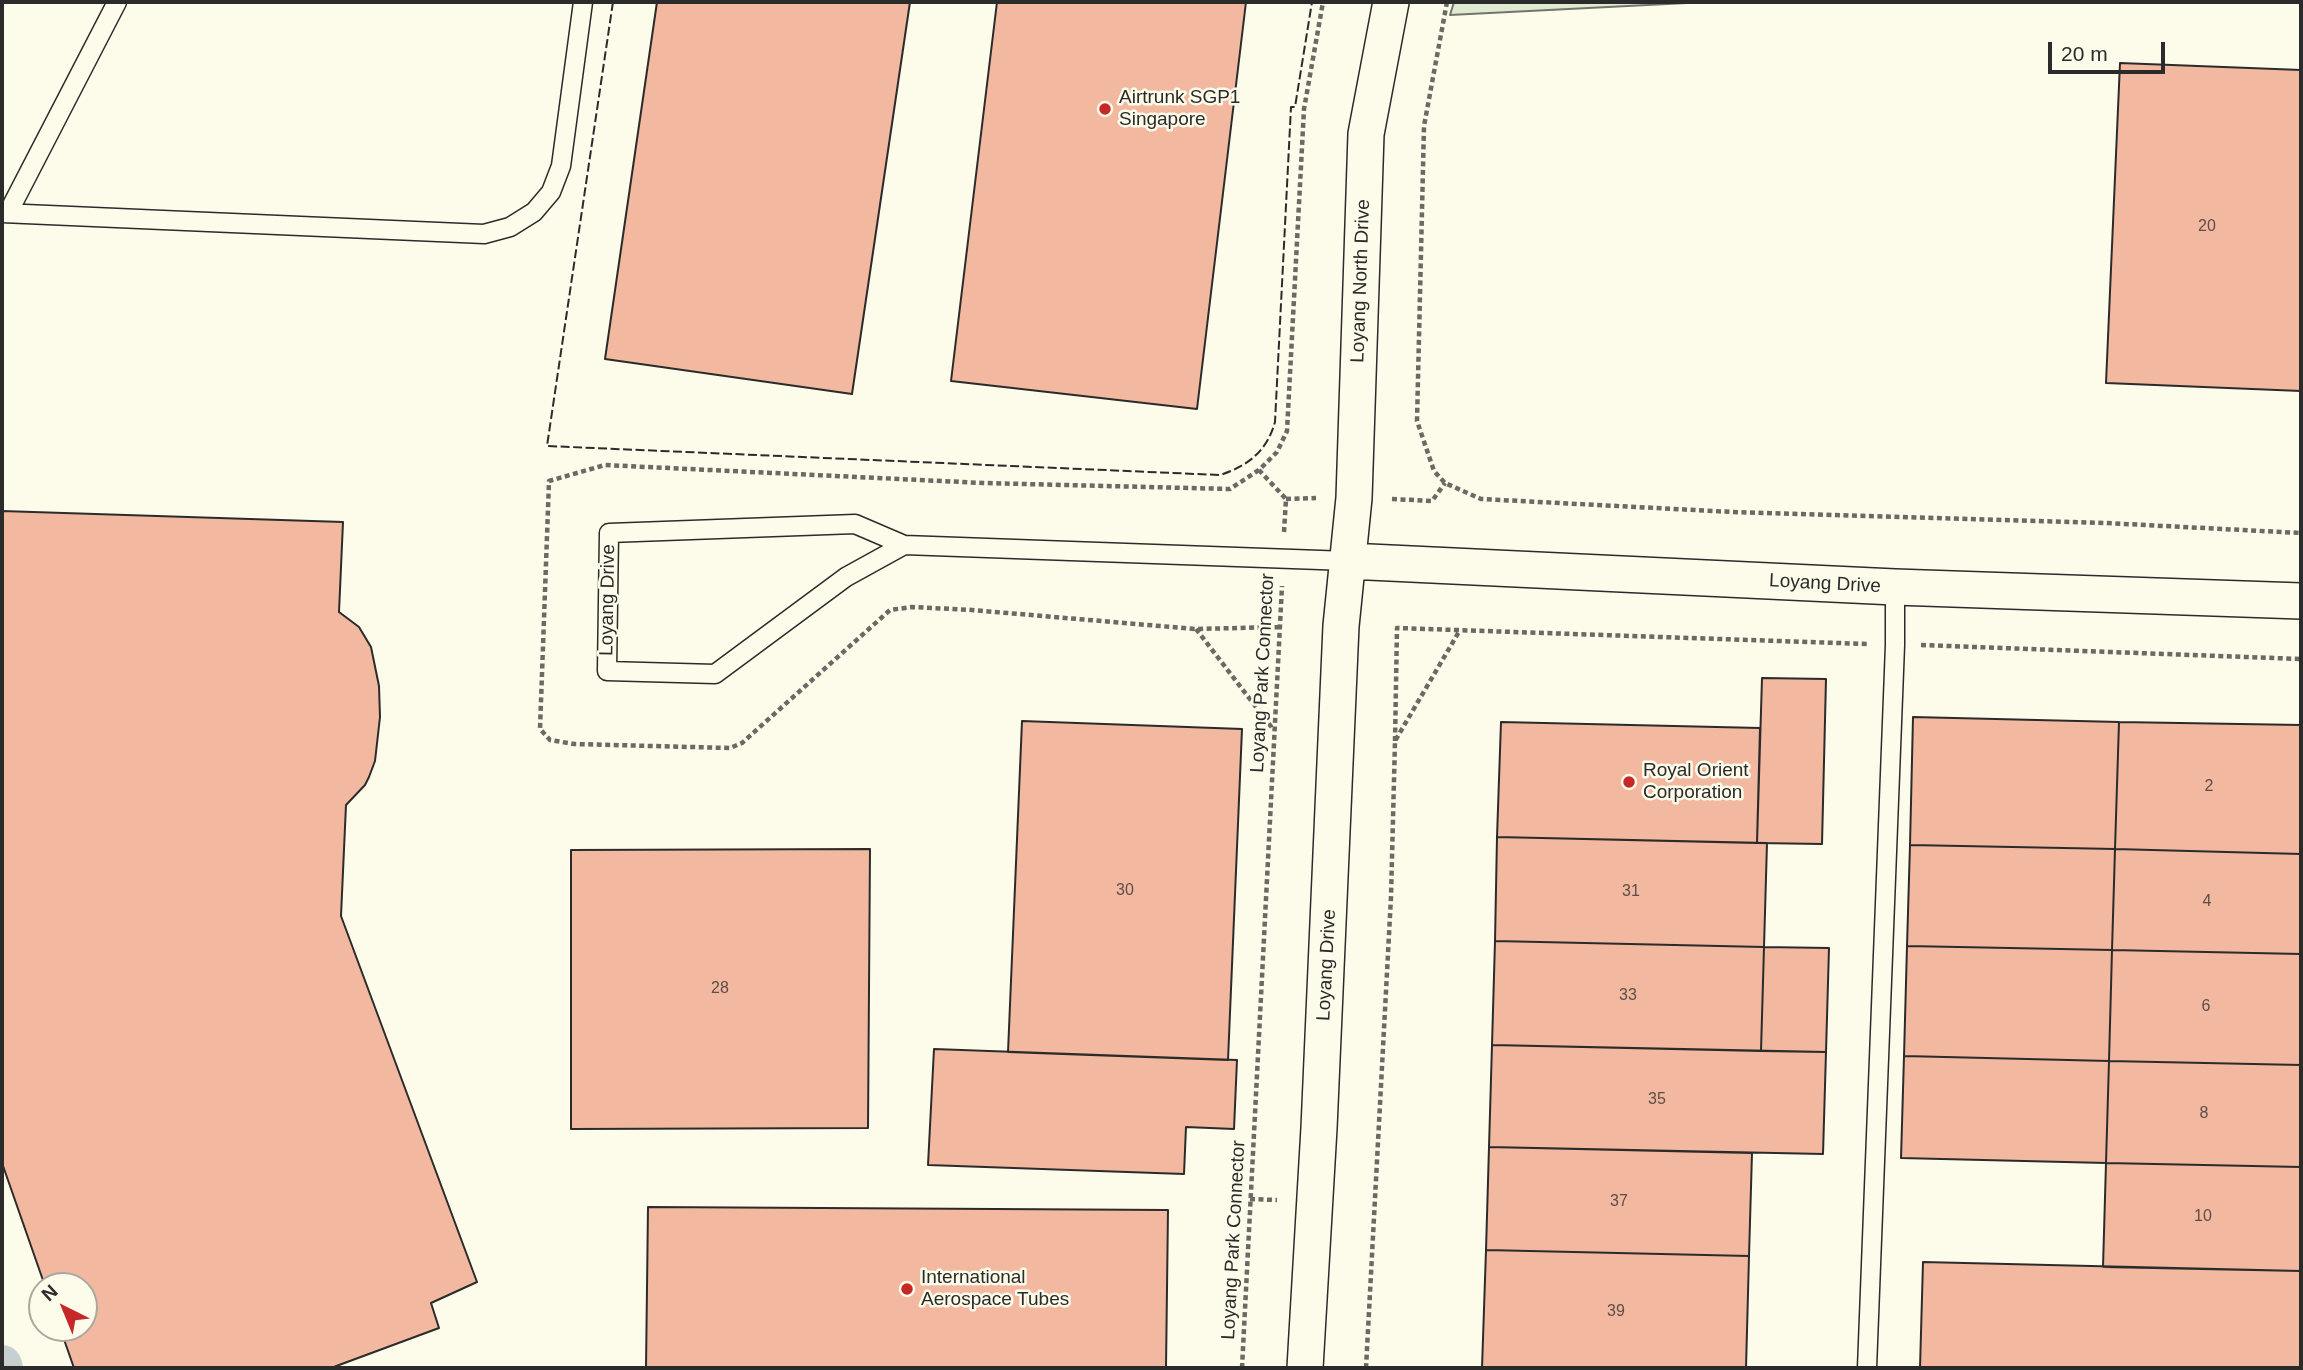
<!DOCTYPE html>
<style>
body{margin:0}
#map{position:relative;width:2303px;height:1370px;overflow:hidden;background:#fdfbea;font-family:Helvetica,sans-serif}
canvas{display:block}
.frame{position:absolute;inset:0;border:4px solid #2b2b2b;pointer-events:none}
.north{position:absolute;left:28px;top:1272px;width:70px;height:70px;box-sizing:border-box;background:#fdfbea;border:2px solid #a9a89e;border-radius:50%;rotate:317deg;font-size:19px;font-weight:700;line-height:28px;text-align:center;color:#2b2b2b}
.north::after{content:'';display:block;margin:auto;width:24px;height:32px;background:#c62828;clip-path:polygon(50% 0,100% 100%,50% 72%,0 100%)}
.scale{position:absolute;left:2048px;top:42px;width:117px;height:32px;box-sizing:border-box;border:4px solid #2b2b2b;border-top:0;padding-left:9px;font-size:21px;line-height:24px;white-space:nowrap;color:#2b2b2b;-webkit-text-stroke:5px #fdfbea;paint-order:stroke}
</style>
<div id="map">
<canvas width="2303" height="1370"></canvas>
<div class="frame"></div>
<div class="north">N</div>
<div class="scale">20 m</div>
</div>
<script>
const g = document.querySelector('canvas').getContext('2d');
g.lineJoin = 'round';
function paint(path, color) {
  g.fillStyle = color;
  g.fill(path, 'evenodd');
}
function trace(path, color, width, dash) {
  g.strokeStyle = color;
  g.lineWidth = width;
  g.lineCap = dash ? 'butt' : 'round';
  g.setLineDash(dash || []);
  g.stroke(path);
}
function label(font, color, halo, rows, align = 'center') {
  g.font = font + ' Helvetica,sans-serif';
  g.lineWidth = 5;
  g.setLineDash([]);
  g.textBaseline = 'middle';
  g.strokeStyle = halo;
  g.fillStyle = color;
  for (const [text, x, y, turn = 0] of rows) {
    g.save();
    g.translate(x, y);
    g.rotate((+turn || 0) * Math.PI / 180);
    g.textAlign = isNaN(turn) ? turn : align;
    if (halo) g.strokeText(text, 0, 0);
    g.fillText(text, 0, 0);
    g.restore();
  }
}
const green = new Path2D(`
 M1454,2H1707L1450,15Z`);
paint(green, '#deebd1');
trace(green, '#74746e', 2);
trace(new Path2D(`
 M2,1365L3,1368`), '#c7d0d0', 40);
const building = new Path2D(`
 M657,2H910L852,394L605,359Z
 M997,2H1246L1197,409L951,381Z
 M2120,63L2301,70V391L2106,383Z
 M2,511L343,522L339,612L359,627L371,647L379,686L380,717L375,761L369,777L365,785L346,805L341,916L477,1282L431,1303L439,1328L331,1368H74L60,1328H84V1286H45L2,1163Z
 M1762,678L1826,679L1822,844L1757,843Z
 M1913,717L2119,722L2115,849L1910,845Z
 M1022,721L1242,729L1228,1060L1008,1052Z
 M1501,722L1760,728L1757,843L1497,837Z
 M2119,722L2301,725V854L2115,849Z
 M1497,837L1767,843L1764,947L1495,941Z
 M1910,845L2115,849L2112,950L1907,946Z
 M870,849L868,1128L571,1129V850Z
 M2115,849L2301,854V954L2112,950Z
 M1495,941L1764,947L1761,1051L1492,1045Z
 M1907,946L2112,950L2109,1061L1904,1056Z
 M1764,947L1829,948L1826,1052L1761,1051Z
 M2112,950L2301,954V1065L2109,1061Z
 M1492,1045L1826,1052L1823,1154L1489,1147Z
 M934,1049L1237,1060L1234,1129L1186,1127L1184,1174L928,1165Z
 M1904,1056L2109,1061L2106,1163L1901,1158Z
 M2109,1061L2301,1065V1167L2106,1163Z
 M1489,1147L1752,1153L1749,1256L1486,1250Z
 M2106,1163L2301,1167V1271L2103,1267Z
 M648,1207L1168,1210L1166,1368H646Z
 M1486,1250L1749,1256L1746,1368H1482Z
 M1923,1262L2301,1271V1368H1920Z`);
paint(building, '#f2b8a0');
trace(building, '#2b2b2b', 2);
const lane = new Path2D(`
 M2,213L484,234L510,227L534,212L551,192L561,166L583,2
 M8,213L117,2
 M904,545L846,577L715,674L607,671L609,533L855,524L904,545L1348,561
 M1867,1368L1895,645V587`);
const street = new Path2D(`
 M1348,561L1895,587L2301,601
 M1305,1368L1319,1128L1341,626L1354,498L1366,134L1391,2`);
trace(lane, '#2b2b2b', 21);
trace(street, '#2b2b2b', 38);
trace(new Path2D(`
 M1447,2L1424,126L1417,421L1434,471L1445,483L1481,499L1733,512L2106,523L2301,533
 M1259,470L1230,489L983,483L605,465L549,481L540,729L550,740L574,744L730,748L742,743L890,610L912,607L972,610L1195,629L1280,627
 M1286,499L1316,498
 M1392,499L1432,501L1445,483
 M1284,532L1286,499L1259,470L1277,452L1287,431L1304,109L1323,2
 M1196,629L1273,729
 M1921,645L2301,659
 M1395,741L1397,628L1867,644
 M1250,1199L1277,1200
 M1242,1368L1282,586
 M1366,1368L1391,897L1395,741L1460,630`), '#6a6964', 4.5, [5, 3.5]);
trace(lane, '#fdfbea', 18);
trace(street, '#fdfbea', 35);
trace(new Path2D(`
 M613,2L547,446L1220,475C1248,466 1267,451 1275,422L1291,107H1295L1312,2`), '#2b2b2b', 2, [9, 3.5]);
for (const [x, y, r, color] of [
 [1105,109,7,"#c62828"],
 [1629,782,7,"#c62828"],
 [907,1289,7,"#c62828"]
]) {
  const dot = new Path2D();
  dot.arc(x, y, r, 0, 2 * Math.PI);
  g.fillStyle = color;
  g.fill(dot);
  trace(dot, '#fdfbea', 2.5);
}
label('16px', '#5d4e48', null, [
 ["20",2207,227],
 ["2",2209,787],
 ["30",1125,891],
 ["31",1631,892],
 ["4",2207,902],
 ["28",720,989],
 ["33",1628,996],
 ["6",2206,1007],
 ["35",1657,1100],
 ["8",2204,1114],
 ["37",1619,1202],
 ["10",2203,1217],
 ["39",1616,1312]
]);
label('19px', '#2b2b2b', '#fdfbea', [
 ["Airtrunk SGP1",1119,98],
 ["Singapore",1119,120],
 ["Royal Orient",1643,771],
 ["Corporation",1643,793],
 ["International",921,1278],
 ["Aerospace Tubes",921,1300]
], 'left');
label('19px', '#2b2b2b', '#fdfbea', [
 ["Loyang North Drive",1361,281,-88],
 ["Loyang Drive",1825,584,3],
 ["Loyang Drive",608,600,-89],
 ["Loyang Park Connector",1263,673,-87],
 ["Loyang Drive",1327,965,-87],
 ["Loyang Park Connector",1234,1240,-87]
]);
</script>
